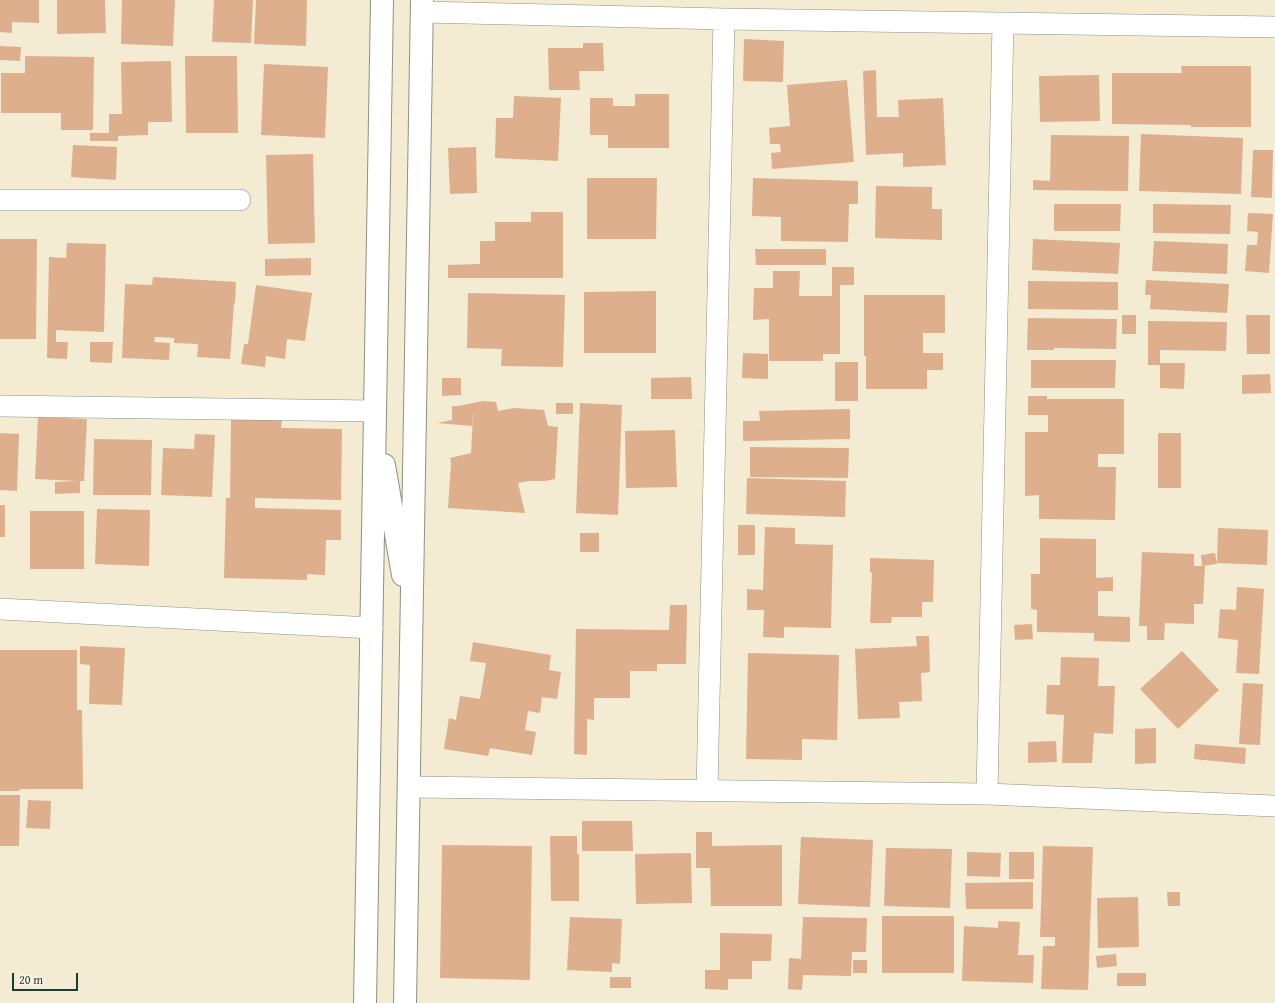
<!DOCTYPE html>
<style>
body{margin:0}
#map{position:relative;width:1275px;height:1003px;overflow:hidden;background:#f3ebd2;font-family:"Gentium Book Plus",serif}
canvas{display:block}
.scale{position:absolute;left:12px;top:973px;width:66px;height:18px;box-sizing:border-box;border:2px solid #1f3d34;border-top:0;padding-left:5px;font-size:12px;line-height:14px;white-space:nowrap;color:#1f3d34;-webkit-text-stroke:3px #fcf5e5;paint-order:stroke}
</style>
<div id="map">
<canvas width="1275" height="1003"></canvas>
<div class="scale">20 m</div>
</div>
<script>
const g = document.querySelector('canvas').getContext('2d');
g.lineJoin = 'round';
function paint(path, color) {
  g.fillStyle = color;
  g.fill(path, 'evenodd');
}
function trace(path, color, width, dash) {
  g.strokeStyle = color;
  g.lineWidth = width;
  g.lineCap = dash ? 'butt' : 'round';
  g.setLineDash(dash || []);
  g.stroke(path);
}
paint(new Path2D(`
 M0,0H39V23L12,22V33L0,32Z
 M57,0H105L106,33L57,34Z
 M122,0H175L173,46L121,44Z
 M214,0H253L251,43L212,42Z
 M256,0H307L306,46L254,44Z
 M744,39L784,41L783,82L743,81Z
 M583,43H603L604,71H579L580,90H549L548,48H583Z
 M0,46L21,47L20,61L0,60Z
 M25,56L94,57L93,130H61V113H1V73H25Z
 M185,56H237L238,133H186Z
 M171,61L172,122H148V135L118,136V141H90V133H109V114H122L121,62Z
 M264,64L328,67L325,138L261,135Z
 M1181,66H1251V127H1191V125L1112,124V73H1182Z
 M876,70L877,117H899L898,100L943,98L946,165L903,167V153L866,155L863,71Z
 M1099,75L1100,121L1040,122L1039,76Z
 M847,80L854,162L772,169L771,153L781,152L780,144H770L769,128L790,126L787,85Z
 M635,94H669V148H608V135H590V98H613V106H635Z
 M514,96L561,98L558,161L495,158L496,118H513Z
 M1141,134L1243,138L1241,194L1139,191Z
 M1051,135L1129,136L1128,191L1033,190V180L1050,181Z
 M73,145L117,147L116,180L71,177Z
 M476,147L477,193L450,194L448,148Z
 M1253,150H1273L1272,198L1251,197Z
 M313,154L315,243L268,244L266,155Z
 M587,178H657L656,239H587Z
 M753,178L858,181V204H849L848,242L781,241V217L752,216Z
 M876,186L932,187V209H942V240L875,238Z
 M1054,204H1121L1120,231H1054Z
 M1153,204L1231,205L1230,234L1153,233Z
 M531,212H563V278H448V265L480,264V241H495V222H531Z
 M1248,213L1273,214L1269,273L1245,271L1247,245H1257L1258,232L1247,231Z
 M0,239H37L36,339H0Z
 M1033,239L1120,243L1118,274L1032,270Z
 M1154,241L1228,244L1227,274L1152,271Z
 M67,243L106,244L104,332L56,330V342H68L67,359L47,358L49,257L66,258Z
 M755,249H826V265H756Z
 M311,258V275L265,276V259Z
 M832,267H854V285H840V354H823V361H769V319L753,320L754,288H773V271H800L799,296H832Z
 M153,277L236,282L235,303H234L230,359L197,357L198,344L174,343V338L155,337L154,342L170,343L169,360L122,358L125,284L152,285Z
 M1146,280L1229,284L1227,313L1150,309L1151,295H1145Z
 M1028,281L1118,282V310L1028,309Z
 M256,285L312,293L305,341L287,339L285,359L266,356L265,367L241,364L244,344H248Z
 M656,291V353H584V292Z
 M468,293L565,295L563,367L501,366L502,349L467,348Z
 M864,295H945V333H923V353H943V370H927V389H866V356H864Z
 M1122,315H1136V334H1122Z
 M1246,315H1270V354H1247Z
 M1028,318L1117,319L1116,349L1054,348V350H1027Z
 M1148,321L1227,322L1226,351L1160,350V363H1185L1184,389L1160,388V365H1148Z
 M90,342H113L112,363L90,362Z
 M743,353L768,354V379L742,378Z
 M1031,360H1116L1115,388H1031Z
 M835,362H858V401H835Z
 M1270,374L1271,393L1242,394V375Z
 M691,377L692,399H651V378Z
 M442,378H461V395L442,396Z
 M1028,396H1047V399H1124V454H1098V467H1116L1115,520L1039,519V495L1025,496V432H1048V415H1028Z
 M483,401L496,402L498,411L514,408L544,410L548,426L558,427L555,479L545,481H529L518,483L525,513L448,508L451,463L450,458L471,453L473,414V411L472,426L437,423L452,420V406H458Z
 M556,403H573V414H556Z
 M580,403L622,405L618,515L576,513Z
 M850,409V439L743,441V421H760L759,411Z
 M38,417L87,419L84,481H80V493L55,494V482L77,481L35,479Z
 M231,419L282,420L281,428L342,429L341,500L255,498V508L341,510V540H326L325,575L307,574V580L224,578L226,498H230Z
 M675,430L677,487L626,488L625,431Z
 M0,433L19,434L17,491L0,490Z
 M1158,433H1181V488H1158Z
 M195,434L215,435L212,497L161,495L163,448L194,449Z
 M94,439L152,440L151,495H93Z
 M750,447L849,448L848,478L750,477Z
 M747,478L846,481L845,517L746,514Z
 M0,505H5V537H0Z
 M97,509L150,510L149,566L95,564Z
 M30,511H84V569H30Z
 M738,525H755V555H738Z
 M765,527L795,528V544L833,545L831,628L784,627V638L763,637L764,610H747V589L763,590Z
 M1218,528L1268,530L1267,565L1217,563Z
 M580,533H599V552H580Z
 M1040,538L1096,539V578L1113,577V591H1098V616L1130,617V642L1094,641V633L1037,632V610L1031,609V574H1040Z
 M1142,552L1194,554V566H1205L1203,604H1194V624L1165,623L1164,640H1147V626H1139Z
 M1215,553L1217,564L1202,566L1201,555Z
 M870,558L934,560L933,602H922V617H892L891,623H870L872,573L870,572Z
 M1237,587L1264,589L1259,674L1236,673L1238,640L1218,638L1220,609L1236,610Z
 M670,605H687L686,664H657V671H630V698H594V720L587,719V755L574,754L576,629L669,630Z
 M1032,624L1033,639L1015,640L1014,625Z
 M916,636H929L930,672L921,673L922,701L899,702L900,718L858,719L855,649L917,646Z
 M473,642L551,655L549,670L561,672L557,699L542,697L540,713L528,711L525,730L536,732L532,755L490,748L488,756L444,749L449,718L456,720L460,696L480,699L486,663L470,661Z
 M80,646L125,648L122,705L89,704L90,665L80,664Z
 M0,650H77V710H82L83,789H20L19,791H0Z
 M1182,651L1219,690L1178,729L1140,689Z
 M748,653L839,655L837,740L802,739V760L746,759Z
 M1061,657L1099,658L1098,686H1115L1113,734L1094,733L1092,763H1062L1064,715L1046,714L1047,685H1060Z
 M1243,683L1263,684L1260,745L1239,744Z
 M1156,728V763L1135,764V729Z
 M1056,741L1057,762L1028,763V742Z
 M1195,744L1246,748L1245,764L1194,759Z
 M0,795H20L19,846H0Z
 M28,800L51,801L50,829L26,828Z
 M582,821H632L633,851H582Z
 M696,832H712V846L782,845V906H711L710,868H696Z
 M550,836H577V854H579V901H551Z
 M801,837L873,840L870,907L798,904Z
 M442,845L532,846L530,980L440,978Z
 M1043,846L1093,847L1088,990L1041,989L1043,946H1055V937H1040Z
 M886,848L952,849L950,908L884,906Z
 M967,852L1001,853L1000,877L967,876Z
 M1009,852H1034V879H1009Z
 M691,853L692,903L636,904L635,854Z
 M1033,882V909H966L965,883Z
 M1167,892H1180V906H1168Z
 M1138,897L1139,947L1098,948L1097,898Z
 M882,916H954V973H882Z
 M570,917L622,919L620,964L612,963V972L567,970Z
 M803,917L867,918L866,952H852L851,976L803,975L802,990L788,989L789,958L801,959Z
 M998,921L1020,922L1018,955H1034L1033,983L962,981L964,926L998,928Z
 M720,933L772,934L771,961H752V979H728V990L705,989V970H720Z
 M1116,954L1117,966L1097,968L1096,956Z
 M853,960H867V973H853Z
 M1117,973H1146V986H1117Z
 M610,977H631V988H610Z`), '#deaf8d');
const minor = new Path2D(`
 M422,12L724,19L1275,27
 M0,200H240
 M0,406L375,411
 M0,609L372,628
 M409,787L987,794L1275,806
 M707,791L724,19
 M987,794L1003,23`);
const tertiary = new Path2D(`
 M384,465L403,575
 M365,1003L382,0
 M405,1003L422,0`);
trace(minor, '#899483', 22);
trace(tertiary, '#899483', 24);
trace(minor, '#fff', 21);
trace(tertiary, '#fff', 22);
</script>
